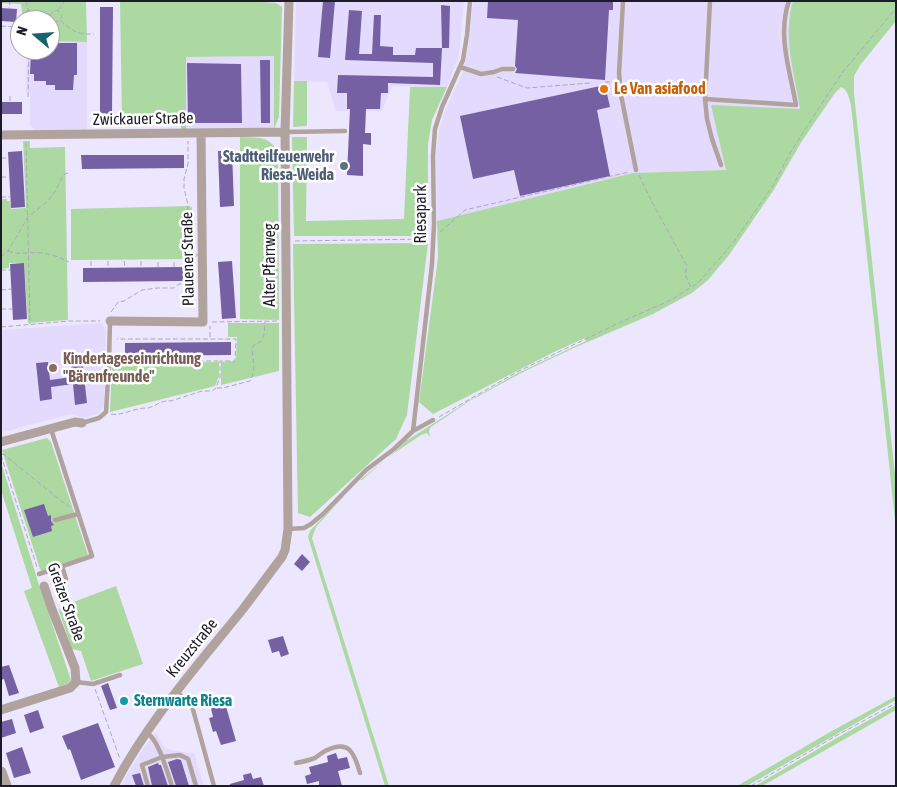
<!DOCTYPE html>
<meta charset="utf-8">
<style>
body{margin:0}
#map{position:relative;width:897px;height:787px;overflow:hidden;background:#ece7fe;font-family:"Asap Condensed",sans-serif}
canvas{display:block}
.frame{position:absolute;inset:0;border:2px solid #1d1b25;pointer-events:none}
.north{position:absolute;left:10px;top:10px;width:50px;height:50px;box-sizing:border-box;background:#fff;border:1px solid #a5a4a8;border-radius:50%;rotate:288deg;font-size:14px;font-weight:700;line-height:20px;text-align:center;color:#1d1b25}
.north::after{content:'';display:block;margin:auto;width:18px;height:22px;background:#17636e;clip-path:polygon(50% 0,100% 100%,50% 72%,0 100%)}
</style>
<div id="map">
<canvas width="897" height="787"></canvas>
<div class="frame"></div>
<div class="north">N</div>
</div>
<script>
const g = document.querySelector('canvas').getContext('2d');
g.lineJoin = 'round';
function paint(path, color) {
  g.fillStyle = color;
  g.fill(path, 'evenodd');
}
function trace(path, color, width, dash) {
  g.strokeStyle = color;
  g.lineWidth = width;
  g.lineCap = dash ? 'butt' : 'round';
  g.setLineDash(dash || []);
  g.stroke(path);
}
function label(font, color, halo, rows, align = 'center') {
  g.font = font + ' "Asap Condensed",sans-serif';
  g.lineWidth = 5;
  g.setLineDash([]);
  g.textBaseline = 'middle';
  g.strokeStyle = halo;
  g.fillStyle = color;
  for (const [text, x, y, turn = 0] of rows) {
    g.save();
    g.translate(x, y);
    g.rotate((+turn || 0) * Math.PI / 180);
    g.textAlign = isNaN(turn) ? turn : align;
    if (halo) g.strokeText(text, 0, 0);
    g.fillText(text, 0, 0);
    g.restore();
  }
}
paint(new Path2D(`
 M296,1H464L459,55L447,87L392,86L382,111H336L327,82L294,81Z
 M473,1H793L788,22L800,110L727,170L633,173L437,221L436,157L439,129L444,113L462,74L468,51Z
 M50,41L87,42V131L35,130L30,126V92L26,91V50H50Z
 M274,56V129L186,130V57Z
 M101,323L106,330L104,406L98,414L83,418L71,414L3,432L1,426V330Z
 M156,732L162,745L167,749L182,752L194,753L204,786H122L126,776L143,749Z`), '#e3dafe');
paint(new Path2D(`
 M1,1H86L87,42L50,41V20H23L21,4L1,3Z
 M120,1H246L276,3L282,7L279,117L274,129V56L186,57V130H181V122L122,120Z
 M793,1H896V21L861,64L854,76V94L896,484V530L851,105C849,98 848,90 841,87L835,93L802,141L773,191L729,255L708,280L692,293L653,314L576,347L525,371L471,400L431,427L429,430L430,437L427,433L421,435L387,458L362,480H360L397,450L406,441L470,400L518,373L586,341L585,338L554,352L433,414L419,402L438,257L437,221L633,173L726,170L711,105L800,109C795,74 782,37 793,1Z
 M294,81H307V126L293,127Z
 M410,87H447L432,120L428,144V236H294L292,137H307L306,221L404,219Z
 M240,137C257,138 269,135 278,152L279,320L240,319Z
 M23,141H30V148L65,147L68,320L28,323L24,263H9V268L1,269V199H7V201H10L11,209L26,208Z
 M190,206L192,208V253L199,254L194,259L71,260V209Z
 M428,243L407,415L396,439L310,517L298,513L293,244Z
 M228,323H279V371L221,385V362L236,361L237,337H228Z
 M219,362V377L215,386L110,412L112,363Z
 M47,438L51,442L88,555L42,571L40,569L2,450Z
 M1,462L39,585L71,680L67,684L59,687L24,591L32,588L1,490Z
 M351,488L316,527L312,538L389,786H385L308,537L310,531Z
 M116,586L143,664L91,681L81,651L72,649L59,611L60,607Z
 M896,696V700L747,786H737L830,732Z
 M896,705V710L762,786H755L835,739Z`), '#abd9a1');
paint(new Path2D(`
 M323,1H335L330,58L318,57Z
 M488,1H613V10H609L605,80L515,73L517,69L515,66L518,20L487,18Z
 M441,5L450,6L449,48H442Z
 M100,7H113L112,114L100,113Z
 M1,8L17,9L16,22L1,21Z
 M349,10L362,11L359,54H372L374,15H381L380,46L393,47V55H415L416,48H442L440,85L388,83V93H381L380,109H366L365,133H371V145L363,144V176L347,175L350,109H347V93H337L338,75L433,77V63L345,60Z
 M50,43H77V75H74L73,90H55V85H46V81H34V74H30L31,50H50Z
 M260,60H270V123H261Z
 M187,63L241,64L242,123H188Z
 M605,85L610,107L597,110L610,176L520,196L514,170L473,179L460,116Z
 M1,102H22V114H1Z
 M22,151L25,207L11,208L8,152Z
 M218,151H232L234,206L220,207Z
 M81,155H184V168L82,169Z
 M232,261L236,318L222,319L218,262Z
 M24,263L27,319L13,320L10,264Z
 M183,267V281L83,282V268Z
 M231,342V355L125,356V343Z
 M82,358L87,403L75,405L73,384L51,387L52,399L40,401L36,363L48,362L50,380L72,377L70,359Z
 M44,504L48,516L51,515V521L54,525L51,526L52,531L33,537L24,510Z
 M302,554L310,562L302,571L294,564Z
 M283,636L289,654L281,657L279,651L272,653L268,640Z
 M9,665L19,693L9,696L4,679L1,680V667Z
 M108,683L117,708L110,710L101,686Z
 M223,696L236,741L221,745L216,731L213,732L209,718L213,717L209,700Z
 M38,710L44,728L30,733L24,715Z
 M12,719L16,733L1,738V722Z
 M98,723L115,767L81,780L70,749L68,750L62,736Z
 M22,747L31,773L14,778L6,753Z
 M336,753L338,759L347,757L350,768L338,771L342,786H319V781L307,784L305,776L311,774L309,767L328,762L327,756Z
 M177,759L181,760L189,786H176L168,762Z
 M158,763L159,765H161L168,786H152L148,767Z
 M140,773L144,786H136L132,775Z
 M251,773L253,779L261,777L264,786H230V784L244,780L243,775Z`), '#7460a2');
trace(new Path2D(`
 M26,1L31,20
 M1,2H8
 M8,2H10L9,9
 M58,10L65,1
 M50.5 16a5.5 5.5 0 1 1 11 0a5.5 5.5 0 1 1-11 0Z
 M21,20L28,9L34,14L42,18
 M40,20L42,18L51,17
 M60,20C72,31 78,35 94,34
 M1,26L15,27L20,21
 M497,77L527,88L590,83
 M605,82H614
 M10,96V102
 M28,97L29,50
 M26,143L30,324
 M1,158H9
 M639,175L653,204L687,266L685,274L691,288
 M1,177H10
 M1,197H11
 M440,232L465,210L629,172
 M295,241L426,239
 M8,251C22,256 30,251 43,253C52,254 61,258 69,262
 M1,257L8,251L28,217L48,201L56,190L63,175L68,173
 M91,261V268
 M108,261V268
 M124,261L125,267
 M141,261V267
 M158,267V261
 M174,267V261
 M1,270H10
 M1,290L11,289
 M1,309H12
 M111,312L118,302L124,301L142,290L157,288H174L179,284H184L189,269L190,260L186,241L188,205L184,188V179L188,164V141
 M212,322L278,321
 M1,327L70,321H100
 M210,337V326
 M116,361H219
 M217,388H223L250,381L253,374L254,367L252,349L253,346L261,341L264,335L265,322
 M111,414C120,416 130,410 139,409C142,408 145,408 148,408C157,406 160,400 171,401L202,391H212L216,388L220,377V361H235L236,339H117
 M439,417L517,372L621,322L671,300L698,283L733,243L774,184L790,153L830,91L842,73L896,8
 M1,455L37,567
 M2,455L3,454L69,507
 M95,689L120,759
 M751,786L834,737L896,703`), '#aca8bb', 1, [5, 2.5]);
trace(new Path2D(`
 M623,1L619,73L621,95L636,170
 M710,1L705,99L707,119L712,139L721,165
 M460,67L481,74L494,72L502,69H513
 M705,99L796,105C790,71 777,35 789,1
 M285,132L345,131
 M82,423L99,418L106,412L109,361L110,321
 M413,431L432,264L434,224L433,156L435,129L442,107L463,60L467,35L470,1
 M55,520L78,514
 M288,529L304,528L311,524L323,514L366,470L394,449L413,431L433,420
 M62,566L66,579
 M39,574L92,556L51,429
 M76,682L93,684L120,675
 M176,691L192,706L214,786
 M147,733C159,740 167,772 172,786
 M296,763C302,762 309,760 315,758C318,756 321,753 325,751C349,739 354,752 360,773
 M148,786L142,765L162,757L180,755L188,759L196,786`), '#b0a29d', 4.5);
trace(new Path2D(`
 M1,135L285,132
 M110,321L203,322L201,133
 M1,442L75,422L82,423
 M1,710L70,688L76,682L75,668L51,607L44,586
 M114,786C148,721 197,666 243,609C256,592 269,574 282,557L285,550L288,529L285,132L289,1`), '#b0a29d', 9);
trace(new Path2D(`
 M1,772L6,786`), '#b0a29d', 11);
for (const [x, y, r, color] of [
 [604,89,5,"#e8710a"],
 [344,166,5,"#5c6f8a"],
 [53,368,5,"#8d6e63"],
 [124,701,5,"#0f9aa8"]
]) {
  const dot = new Path2D();
  dot.arc(x, y, r, 0, 2 * Math.PI);
  g.fillStyle = color;
  g.fill(dot);
  trace(dot, '#fff', 2);
}
label('bold 16px', '#c56008', '#fff', [
 ["Le Van asiafood",614,89]
], 'left');
label('16px', '#1d1b25', '#fff', [
 ["Zwickauer Straße",143,119,-1],
 ["Riesapark",421,214,-90],
 ["Plauener Straße",188,259,-91],
 ["Alter Pfarrweg",270,265,-90],
 ["Greizer Straße",66,602,70],
 ["Kreuzstraße",192,648,-51]
]);
label('bold 16px', '#4e5e75', '#fff', [
 ["Stadtteilfeuerwehr",334,157],
 ["Riesa-Weida",334,175]
], 'right');
label('bold 16px', '#785e54', '#fff', [
 ["Kindertageseinrichtung",63,359],
 ["\"Bärenfreunde\"",63,377]
], 'left');
label('bold 16px', '#0d838f', '#fff', [
 ["Sternwarte Riesa",134,701]
], 'left');
</script>
